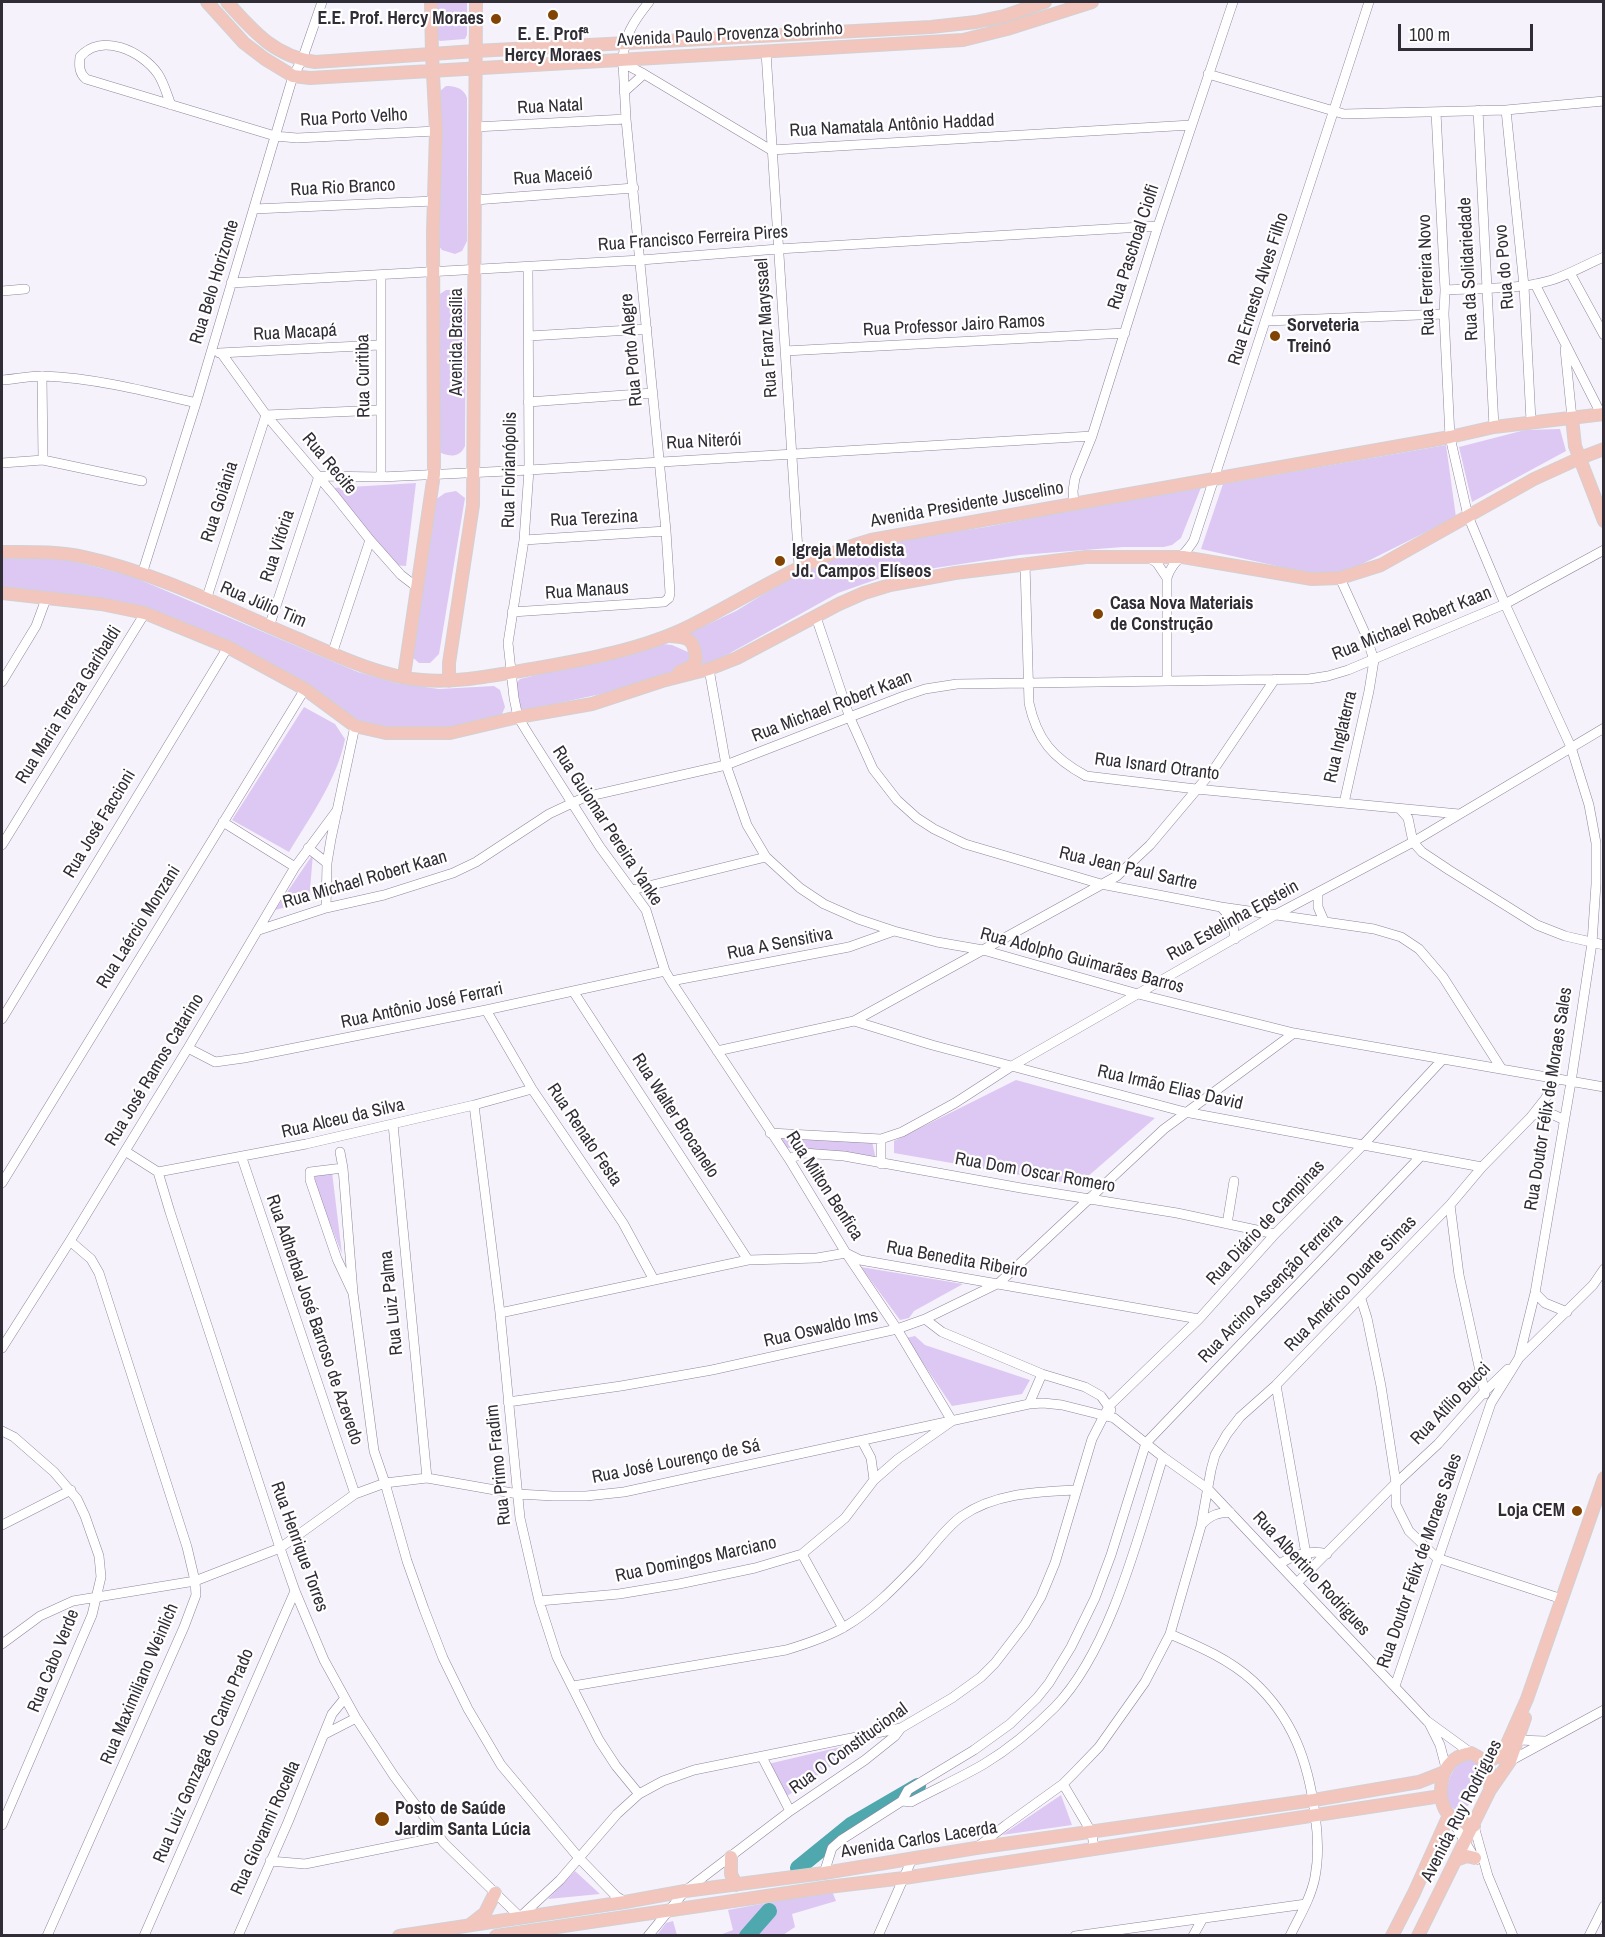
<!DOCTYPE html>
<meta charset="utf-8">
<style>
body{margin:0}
#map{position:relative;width:1605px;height:1937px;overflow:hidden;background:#f6f2fb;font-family:"Archivo Narrow",sans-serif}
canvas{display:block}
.frame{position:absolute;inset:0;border:3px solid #312d36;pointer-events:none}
.scale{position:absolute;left:1398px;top:24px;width:135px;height:27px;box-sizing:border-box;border:3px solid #312d36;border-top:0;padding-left:8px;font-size:18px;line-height:21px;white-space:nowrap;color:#312d36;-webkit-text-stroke:4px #fff;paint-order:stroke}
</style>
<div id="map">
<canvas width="1605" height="1937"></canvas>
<div class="frame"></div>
<div class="scale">100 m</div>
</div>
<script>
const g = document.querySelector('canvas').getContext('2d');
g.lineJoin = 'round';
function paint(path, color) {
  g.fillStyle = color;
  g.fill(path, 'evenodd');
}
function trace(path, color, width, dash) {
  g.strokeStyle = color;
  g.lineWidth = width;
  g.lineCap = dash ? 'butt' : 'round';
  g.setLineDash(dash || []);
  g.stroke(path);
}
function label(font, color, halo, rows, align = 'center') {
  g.font = font + ' "Archivo Narrow",sans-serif';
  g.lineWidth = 4.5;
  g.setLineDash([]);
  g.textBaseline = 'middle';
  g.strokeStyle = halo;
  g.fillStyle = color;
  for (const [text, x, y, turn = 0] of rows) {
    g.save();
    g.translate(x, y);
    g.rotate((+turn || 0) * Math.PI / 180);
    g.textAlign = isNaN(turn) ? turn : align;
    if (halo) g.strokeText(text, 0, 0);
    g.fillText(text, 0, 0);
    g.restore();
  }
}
paint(new Path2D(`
 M433,2H467V35L465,39L440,41L434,37Z
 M446,86C455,86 464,88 467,98V241L462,251L455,254L442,250L438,245L437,98L440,91Z
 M446,290C456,290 463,291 466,301L465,446C460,459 446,457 436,450L437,301L440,294Z
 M1560,429L1566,451L1472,502L1459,447L1525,430Z
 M1446,445L1456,517L1352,569L1333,573H1308L1201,549L1223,484Z
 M416,483L406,566L393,565L333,488Z
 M1202,485L1181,538L1172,545L1164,547H1123L1020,555L889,575L838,593L714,662L701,666C704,652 699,643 687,634L736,611L798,573L866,545L986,527Z
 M456,491L465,498L439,654L430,663H419L411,656L435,500L445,493Z
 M16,557H50L81,563L131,576L358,672L396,683L439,689L494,686L500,690L505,707L502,714L495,719L449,729L386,730L356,723L317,698L143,610L43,591L2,588V559Z
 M663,644L672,645L688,652L690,659L684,669L601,694L522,711L517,707L514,686L520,679Z
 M304,707L335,724L345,739C337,780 310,817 289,852L232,820Z
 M313,854L309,901L275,910Z
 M1016,1080L1155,1118L1078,1185L894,1153V1141Z
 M781,1136L872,1141L876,1160L782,1147Z
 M332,1172L342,1254L311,1175Z
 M861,1267L963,1284L914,1311L909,1318L900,1320Z
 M915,1336L925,1345L1030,1380L1022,1394L952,1406L906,1338Z
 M870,1740L787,1796L768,1764Z
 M1467,1759H1475L1482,1767L1484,1776L1471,1803L1464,1809L1456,1810L1447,1805C1446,1787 1449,1766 1467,1759Z
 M1061,1795L1072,1825L1002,1835Z
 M575,1871L600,1894L548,1899Z
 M832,1891L836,1901L792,1914L795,1927L783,1935L717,1936L733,1930L728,1910Z
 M673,1921L677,1935H657L666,1923Z`), '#ddc8f4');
trace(new Path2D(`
 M798,1868L851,1825L918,1786
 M747,1936L769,1911`), '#4fa8ae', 16);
const minor = new Path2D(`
 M649,2C633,22 623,37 623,63L644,74L771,150L1191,125
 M766,52L799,566
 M1208,74L1344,114L1506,110L1604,101
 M624,92L644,74
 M171,105C167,95 164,83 158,74C142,51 101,32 80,57C79,66 79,73 86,79L275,136L297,138L436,131
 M1478,110L1494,427
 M1506,110L1524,286L1531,421
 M475,127L626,119
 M475,200L634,188
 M254,209L434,201
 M528,267L529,470L524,540L508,643L514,698L518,717L529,735L600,847L646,910L665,971L671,981L789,1159L846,1253L897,1329L952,1421L898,1459L874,1480L845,1518L802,1554L755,1568L679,1584L619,1594L539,1601
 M1570,273L1604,335
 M381,275V477
 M231,283L641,260L778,249L1158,226
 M1535,284L1601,414
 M1445,290C1480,288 1518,290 1552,280C1570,274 1587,264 1604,257
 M2,291L25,289
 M1266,321L1444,314
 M529,336L647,329
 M1565,349L1572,418
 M785,351L1125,333
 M219,353L380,345
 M222,354L266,415L335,496L370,540L401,575L418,588
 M42,376L43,460
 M2,380C15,379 30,376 43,376C95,378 146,391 196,403
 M528,402L653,393
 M2,463L43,460L142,481
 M1074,504L1073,491L1075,478L1092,436L1158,226L1233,2
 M524,540L666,531
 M1147,556L1157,563L1167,578
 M1025,563L1029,703C1037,740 1053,758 1086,776L1196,789L1459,814
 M142,574L196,403L293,76L302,60L322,2
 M1340,578L1365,633L1374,660L1369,691L1344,803
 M206,600L266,415L381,410
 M512,612L664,602L669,598L670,593L666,531L626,119L623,63
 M816,617L850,718L873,769L897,800L917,818L934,829L965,844L1101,884L1221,907L1374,929L1401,937L1419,949L1443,977L1501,1068
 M269,627L319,476L381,477L529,470L1092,436
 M332,654L370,540
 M709,669L726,765L747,825L766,857L800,888L824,904L858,919L894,931L937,942L983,950L1138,994L1294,1033L1604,1087
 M1167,680V578C1171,562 1186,555 1194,540L1369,2
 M2,682L36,626L46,599
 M1400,809L1408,818L1413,842L1422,852L1449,870L1537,925L1565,936L1604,945
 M223,822L295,867
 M2,845L145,613
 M308,848L327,863
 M632,890L766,857
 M1318,893V907L1324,921
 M1221,907L1232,919L1235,939
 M326,908L327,863L331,839L355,726
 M259,930L326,908L384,895L453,873L476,862L549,814L585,797L726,765L904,696L925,689L957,684L1309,679L1328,676L1348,670L1505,604L1604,550
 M671,981L849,947L894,931
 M573,991L748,1260
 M486,1010L532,1089L623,1223L654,1280
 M2,1019L228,647
 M854,1021L932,1045L1185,1112L1482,1167
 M188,1048L215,1062L244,1058L486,1010L665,971
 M717,1051L854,1021L1117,876L1150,845L1214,769L1275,679
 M474,1105L500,1313L520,1518L539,1601L557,1657L599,1740L616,1766L639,1794
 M1532,1116C1545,1110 1553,1114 1564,1120
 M393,1124L427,1478
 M770,1133L881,1139L902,1132L955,1103L1012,1066L1277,914L1413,842L1604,728
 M881,1139V1164
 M125,1151L158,1172L170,1212L280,1548L295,1591L324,1660L356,1718L394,1776L444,1843L520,1917
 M340,1152L343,1168
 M242,1158L355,1494
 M789,1159L803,1153L844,1156L1021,1188L1177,1213L1275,1234
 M158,1172L306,1144L474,1105L532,1089
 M2,1183L305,689
 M1450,1205L1459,1275L1485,1394
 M1227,1224L1234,1181
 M353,1293L337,1259L310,1180V1172L343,1168L353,1293L374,1451L385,1483L407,1561L424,1609L443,1658L468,1709L501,1765L579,1858L616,1896L625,1902
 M1535,1293L1545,1303L1567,1312
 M1361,1299L1367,1318L1381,1386L1396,1483V1505L1409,1531L1437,1558L1562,1599
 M500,1313L748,1260L817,1258L846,1253L860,1260L1199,1319
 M925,1319L942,1332L1042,1374L1085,1387L1101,1396L1111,1410
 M2,1348L70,1241L188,1048L295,867L338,809
 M1520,1357L1593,1285L1604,1269
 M1276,1385L1309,1571
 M508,1402L621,1386L712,1370L897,1329L925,1319L999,1283L1164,1129L1294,1033
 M1029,1404L1042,1374
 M2,1431L14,1437L54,1472L77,1499L85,1516L99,1556L101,1577L92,1615L2,1825
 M862,1441L871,1458L874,1480
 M1202,1524C1211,1515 1217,1513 1230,1512
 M2,1525L71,1490
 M802,1554L843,1628
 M1279,1564C1294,1555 1310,1549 1327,1554
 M1297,1583L1396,1483L1438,1444L1484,1392L1508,1369
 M1170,1634C1198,1646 1229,1659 1253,1681C1293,1718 1308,1761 1315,1814C1318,1835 1319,1856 1315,1877C1311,1898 1299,1917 1290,1936
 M2,1644L40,1616L73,1601L195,1581L280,1548L355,1494L385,1483L427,1478L518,1494L553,1496H586L624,1492L1029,1404L1043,1403L1062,1405L1114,1418L1163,1457L1208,1489L1427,1721L1471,1753
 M573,1686L786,1650C806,1644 828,1637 846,1626C873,1610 896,1586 918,1563C932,1548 945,1528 962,1516C995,1493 1037,1492 1076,1490
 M1395,1686L1491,1403L1519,1358L1535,1293L1571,1082L1592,943L1596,884V843L1589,805L1571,747L1505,604L1468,516L1450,437L1444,314L1445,290L1436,112
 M1429,1723L1440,1745L1446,1768
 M325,1734L356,1718
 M1518,1740L1545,1741
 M762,1757L790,1811
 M1510,1761L1604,1710
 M1063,1784L1092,1833L1094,1849
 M902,1801L908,1790L974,1750L1010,1724L1037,1698L1049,1683L1071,1647L1095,1598L1111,1555L1146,1443L1420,1157
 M1450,1817L1476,1860
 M1474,1826L1488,1876L1513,1936
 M976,1848L1006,1825L1063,1784L1073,1774L1099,1747L1145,1682L1170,1634L1201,1526L1211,1470L1215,1455L1227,1434L1240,1417L1276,1385L1450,1205L1482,1167L1530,1118L1545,1099L1557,1079
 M270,1861L305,1864L439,1837
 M824,1873L832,1848L841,1840L902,1801L911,1802C935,1789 960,1778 984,1764C1009,1749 1034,1728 1055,1707C1111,1649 1139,1534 1163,1457
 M520,1917L560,1880L617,1814L639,1794L663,1781L694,1770L901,1728
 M47,1936L184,1627L196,1595L195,1581L187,1547L99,1273L91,1259L70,1241
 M144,1936L295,1591
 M238,1936L288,1822L332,1714L345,1698
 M648,1936L685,1891L790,1811L865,1760L895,1736L901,1728L952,1698L981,1677L995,1663L1025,1624L1041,1597L1055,1563L1092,1439L1109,1406L1199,1319L1275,1234L1362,1146L1443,1059
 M878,1936L912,1859
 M1075,1936L1306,1904
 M1193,1936L1203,1918
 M1589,1936L1604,1906`);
const major = new Path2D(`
 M207,2L244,43L265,59L293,76L310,78L963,40L1007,29L1092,2
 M227,2C253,31 274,56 315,62L475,51L931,27L976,22L1004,16L1045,2
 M1572,418L1575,446L1604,521
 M2,552C29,552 57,551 84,557C158,573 227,609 296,638C333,654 381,677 422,680C460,683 495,675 532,669C584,660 645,649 692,625C751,595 806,558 871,540L1450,437L1494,427L1604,414
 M2,593L101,604L145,613L228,647L305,689L355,726L386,733H450L518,717L592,704L662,681L709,669L737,658L839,604L864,593L890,585L955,573L1086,557H1183L1312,579L1340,578L1381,565L1534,479L1580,458L1604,449
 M670,636C689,637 694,639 696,659L692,666L679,672
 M404,676L434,474L433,232L436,131L432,55L431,2
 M449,681V663L473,505L476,2
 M1485,1762L1500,1756L1503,1753L1527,1699L1604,1478
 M1474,1826C1466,1823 1457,1822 1451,1817C1443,1810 1441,1800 1441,1791C1441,1771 1450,1756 1471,1753C1490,1762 1491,1770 1490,1790
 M731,1857V1874L736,1885
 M1456,1860L1467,1856L1475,1858
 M471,1924L485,1913L495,1893
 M399,1936L625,1902L685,1891L824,1873L976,1848L1314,1800L1419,1782L1442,1773
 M496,1936L828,1887L904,1878L1441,1796
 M1392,1936L1414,1893L1449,1815
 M1418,1936L1490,1790L1510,1761L1525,1718`);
trace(minor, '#90869c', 10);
trace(major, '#d2d1d3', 14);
trace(minor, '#fff', 9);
trace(major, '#f2c5bd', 12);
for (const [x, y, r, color] of [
 [553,15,6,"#824404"],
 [496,19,6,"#824404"],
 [1275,336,6,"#824404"],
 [780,561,6,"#824404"],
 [1098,614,6,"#824404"],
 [1577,1511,6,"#824404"],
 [382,1819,8,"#824404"]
]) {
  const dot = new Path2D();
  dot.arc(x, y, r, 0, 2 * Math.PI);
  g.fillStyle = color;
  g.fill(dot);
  trace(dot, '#fff', 2);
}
label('bold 18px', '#312d36', '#fff', [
 ["E.E. Prof. Hercy Moraes",484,19,"right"],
 ["E. E. Profª",553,35,"center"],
 ["Hercy Moraes",553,56,"center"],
 ["Sorveteria",1287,326],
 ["Treinó",1287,347],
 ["Igreja Metodista",792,551],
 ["Jd. Campos Elíseos",792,572],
 ["Casa Nova Materiais",1110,604],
 ["de Construção",1110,625],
 ["Loja CEM",1565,1511,"right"],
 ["Posto de Saúde",395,1809],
 ["Jardim Santa Lúcia",395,1830]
], 'left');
label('18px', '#312d36', '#fff', [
 ["Avenida Paulo Provenza Sobrinho",730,35,-3],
 ["Rua Natal",550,107,-3],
 ["Rua Porto Velho",354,118,-3],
 ["Rua Namatala Antônio Haddad",892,126,-3],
 ["Rua Maceió",553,177,-4],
 ["Rua Rio Branco",343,188,-3],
 ["Rua Francisco Ferreira Pires",693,239,-4],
 ["Rua Paschoal Ciolfi",1134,247,-72],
 ["Rua do Povo",1505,267,-95],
 ["Rua da Solidariedade",1469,269,-93],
 ["Rua Ferreira Novo",1427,275,-92],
 ["Rua Belo Horizonte",215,282,-73],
 ["Rua Ernesto Alves Filho",1259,289,-72],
 ["Rua Professor Jairo Ramos",954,326,-3],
 ["Rua Franz Maryssael",767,328,-94],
 ["Rua Macapá",295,333,-3],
 ["Avenida Brasília",457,342,-90],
 ["Rua Porto Alegre",632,350,-95],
 ["Rua Curitiba",364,376,-91],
 ["Rua Niterói",704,442,-3],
 ["Rua Recife",329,464,50],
 ["Rua Florianópolis",510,470,-89],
 ["Rua Goiânia",220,502,-72],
 ["Avenida Presidente Juscelino",967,505,-10],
 ["Rua Terezina",594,519,-3],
 ["Rua Vitória",278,546,-72],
 ["Rua Manaus",587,591,-4],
 ["Rua Júlio Tim",263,605,23],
 ["Rua Michael Robert Kaan",1412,624,-22],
 ["Rua Maria Tereza Garibaldi",69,705,-58],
 ["Rua Michael Robert Kaan",832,707,-21],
 ["Rua Inglaterra",1341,737,-77],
 ["Rua Isnard Otranto",1157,767,7],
 ["Rua José Faccioni",100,824,-59],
 ["Rua Guiomar Pereira Yanke",607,826,57],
 ["Rua Jean Paul Sartre",1128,869,13],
 ["Rua Michael Robert Kaan",365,880,-16],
 ["Rua Estelinha Epstein",1233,921,-29],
 ["Rua Laércio Monzani",139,927,-58],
 ["Rua A Sensitiva",780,944,-11],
 ["Rua Adolpho Guimarães Barros",1082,961,15],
 ["Rua Antônio José Ferrari",422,1006,-12],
 ["Rua José Ramos Catarino",155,1070,-59],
 ["Rua Irmão Elias David",1170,1088,13],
 ["Rua Doutor Félix de Moraes Sales",1549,1099,-81],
 ["Rua Walter Brocanelo",675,1116,57],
 ["Rua Alceu da Silva",343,1119,-13],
 ["Rua Renato Festa",584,1135,56],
 ["Rua Dom Oscar Romero",1035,1173,10],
 ["Rua Milton Benfica",824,1186,57],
 ["Rua Diário de Campinas",1266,1223,-47],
 ["Rua Benedita Ribeiro",957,1260,10],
 ["Rua Américo Duarte Simas",1351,1284,-46],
 ["Rua Arcino Ascenção Ferreira",1271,1289,-46],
 ["Rua Luiz Palma",392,1303,-96],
 ["Rua Adherbal José Barroso de Azevedo",314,1320,71],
 ["Rua Oswaldo Ims",821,1329,-13],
 ["Rua Atílio Bucci",1451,1404,-46],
 ["Rua José Lourenço de Sá",676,1462,-11],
 ["Rua Primo Fradim",499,1465,-96],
 ["Rua Henrique Torres",299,1547,70],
 ["Rua Domingos Marciano",696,1560,-12],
 ["Rua Doutor Félix de Moraes Sales",1420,1561,-71],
 ["Rua Albertino Rodrigues",1311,1574,47],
 ["Rua Cabo Verde",54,1661,-68],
 ["Rua Maximiliano Weinlich",140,1684,-67],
 ["Rua O Constitucional",849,1749,-36],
 ["Rua Luiz Gonzaga do Canto Prado",204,1756,-67],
 ["Avenida Ruy Rodrigues",1462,1811,-63],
 ["Rua Giovanni Rocella",266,1828,-66],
 ["Avenida Carlos Lacerda",919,1840,-9]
]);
</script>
